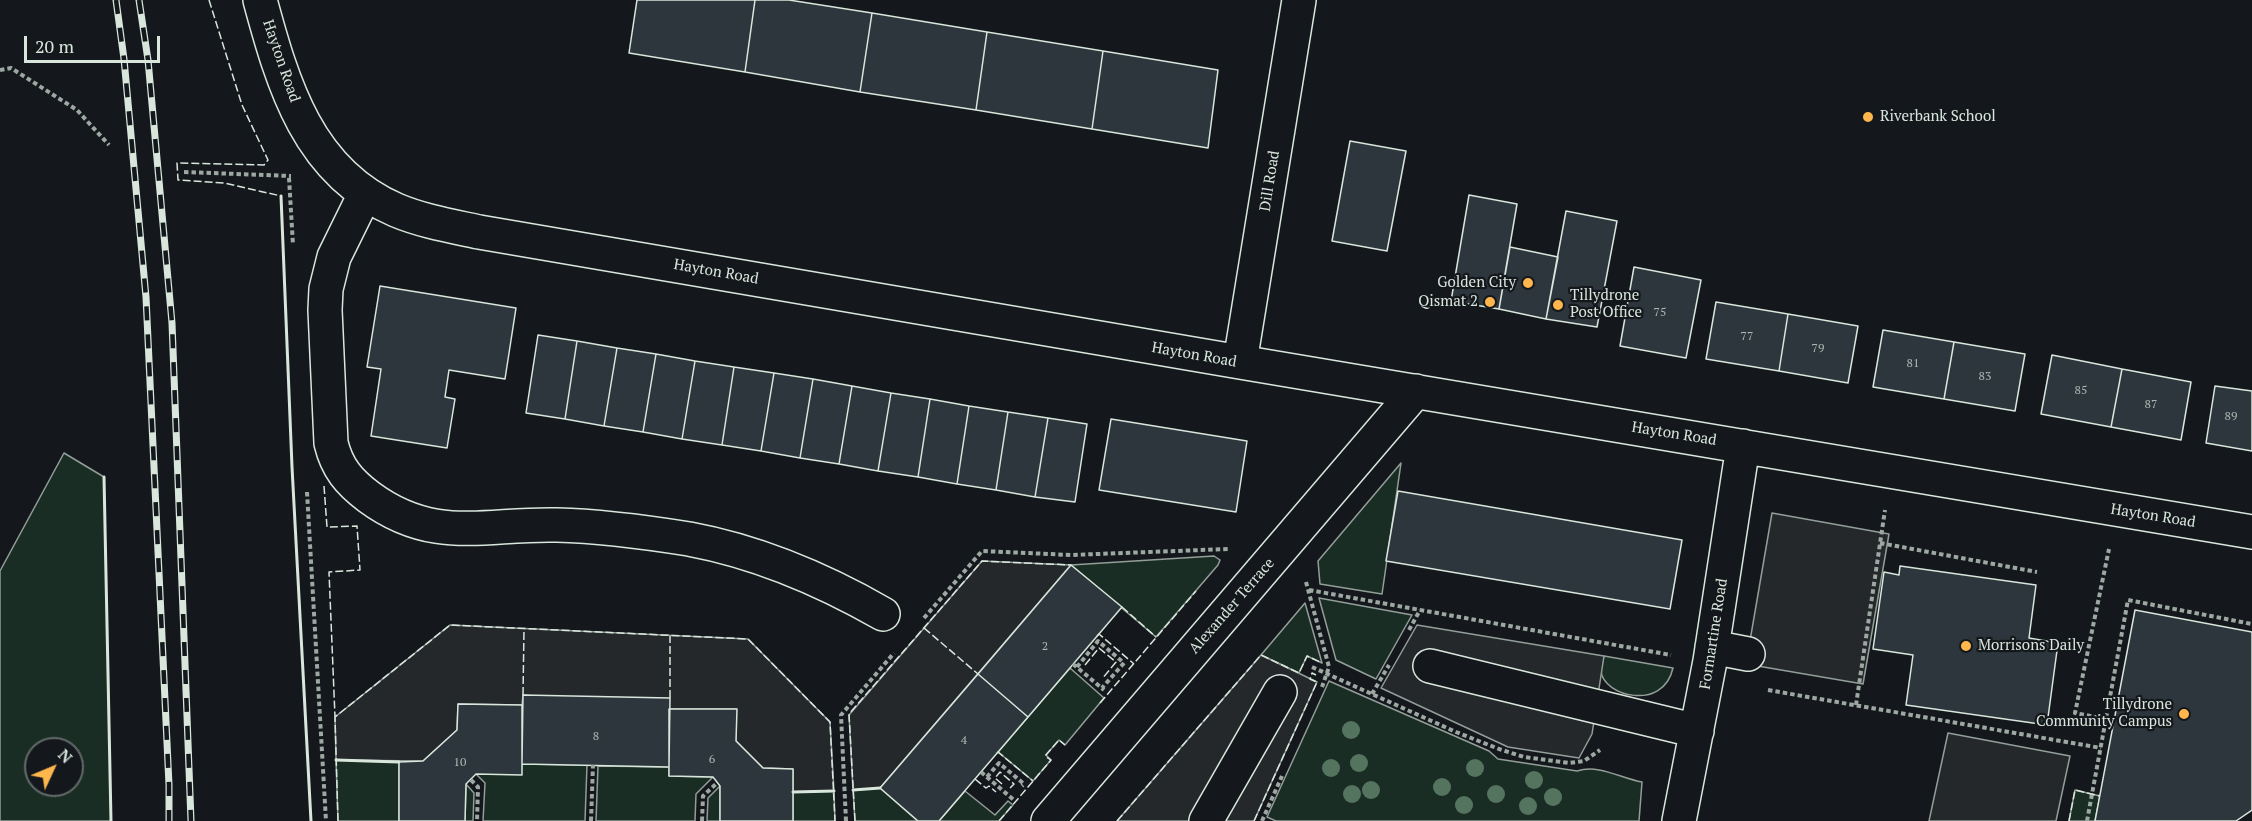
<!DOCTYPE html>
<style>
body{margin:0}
#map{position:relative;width:2252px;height:821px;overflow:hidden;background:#14181c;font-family:"PT Serif",serif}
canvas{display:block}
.north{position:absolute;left:24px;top:737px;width:60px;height:60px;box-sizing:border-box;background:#14181c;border:2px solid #626a69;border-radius:50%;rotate:46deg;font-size:16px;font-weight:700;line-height:24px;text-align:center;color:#d8e6dc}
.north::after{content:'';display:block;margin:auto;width:21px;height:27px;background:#ffb74d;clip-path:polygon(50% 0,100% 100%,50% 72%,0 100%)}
.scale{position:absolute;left:24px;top:36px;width:136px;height:27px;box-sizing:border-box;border:3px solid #d8e6dc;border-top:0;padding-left:8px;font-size:18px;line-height:21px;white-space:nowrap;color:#d8e6dc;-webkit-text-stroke:4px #14181c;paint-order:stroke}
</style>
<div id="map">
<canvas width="2252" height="821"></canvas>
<div class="north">N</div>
<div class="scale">20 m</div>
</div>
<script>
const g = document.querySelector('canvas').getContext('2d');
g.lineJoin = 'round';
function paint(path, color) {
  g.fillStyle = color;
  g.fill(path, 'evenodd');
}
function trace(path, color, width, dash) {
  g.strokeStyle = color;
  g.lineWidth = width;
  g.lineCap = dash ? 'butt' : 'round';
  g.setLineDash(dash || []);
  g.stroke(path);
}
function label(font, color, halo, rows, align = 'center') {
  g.font = font + ' "PT Serif",serif';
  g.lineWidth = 4.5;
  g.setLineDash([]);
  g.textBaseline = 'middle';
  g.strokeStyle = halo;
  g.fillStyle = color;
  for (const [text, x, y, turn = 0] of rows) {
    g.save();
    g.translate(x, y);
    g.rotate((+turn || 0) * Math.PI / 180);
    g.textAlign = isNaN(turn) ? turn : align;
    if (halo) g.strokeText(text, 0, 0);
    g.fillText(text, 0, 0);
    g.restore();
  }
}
const green = new Path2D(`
 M64,453L104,477L111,821H0V571ZM36,749H72V785H36Z
 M1401,463L1382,594L1320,584L1318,561Z
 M1214,556L1220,560L1218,565L1156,637L1071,565Z
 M1319,598L1412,615L1376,679L1336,660Z
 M1305,603L1322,663L1307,656L1299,673L1261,655Z
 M1604,656L1673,668C1663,712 1603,696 1601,671C1601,666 1603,660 1604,656Z
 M1070,668L1104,698L1065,745L1059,740L1046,755L1051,760L1033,781L998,752Z
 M1329,681L1489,751L1498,759L1577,771C1599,764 1620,778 1642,782L1639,821H1276L1267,817Z
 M336,760L399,762V821H338Z
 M522,764L587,765L585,821H483L485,783L476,774H521Z
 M598,766L669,767V776L713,777L696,794L695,821H596Z
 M466,784L474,793L473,821H465Z
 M720,786V821H707L708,798Z
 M880,788L918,821H855L853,790Z
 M2075,790L2100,796L2095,821H2069Z
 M834,791L835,821H793V792Z
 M965,791L995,815L1008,801L1013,805L999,821H939Z`);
paint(green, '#1a2d24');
trace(green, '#939e99', 1.5);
const parking = new Path2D(`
 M1772,513L1889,534L1863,684L1746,664Z
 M982,561L1071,565L880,788L853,790L849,715Z
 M450,625L748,639L830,722L834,791L793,792V769L763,768L736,741V709H669L523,695L522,705L458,704L457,730L423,761L336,760L335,717Z
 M1417,625L1604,656L1592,734L1579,758L1508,747L1381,688Z
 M1261,655L1317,682L1254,821H1117Z
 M1948,733L2070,756L2056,821H1929Z`);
paint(parking, '#24282b');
trace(parking, '#939e99', 1.5);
const building = new Path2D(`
 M637,0H755L745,72L629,53Z
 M755,0H789L872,13L860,92L745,72Z
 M872,13L987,32L976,110L860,92Z
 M987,32L1103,51L1092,129L976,110Z
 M1103,51L1218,70L1208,148L1092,129Z
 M1350,141L1406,151L1387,251L1332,241Z
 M1469,195L1517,204L1499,309L1451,301Z
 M1566,211L1617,221L1597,327L1546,319Z
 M1510,247L1558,257L1546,319L1499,309Z
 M1634,267L1701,280L1686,358L1620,346Z
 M380,286L516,308L505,379L449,370L445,397L455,399L447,448L371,436L381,369L367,367Z
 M1716,302L1788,314L1779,371L1706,359Z
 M1788,314L1858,326L1848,383L1779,371Z
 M1883,330L1954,342L1944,399L1873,387Z
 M538,335L577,341L565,419L526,413Z
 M577,341L617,348L604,426L565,419Z
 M1954,342L2025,354L2015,411L1944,399Z
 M617,348L656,354L643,432L604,426Z
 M656,354L695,361L682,439L643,432Z
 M2052,355L2122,369L2111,427L2041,414Z
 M695,361L734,367L722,445L682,439Z
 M734,367L774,373L761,451L722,445Z
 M2122,369L2191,382L2181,440L2111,427Z
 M774,373L813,379L800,458L761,451Z
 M813,379L852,386L839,464L800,458Z
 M852,386L891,393L878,471L839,464Z
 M2215,386L2252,391V451L2206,443Z
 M891,393L930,399L918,477L878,471Z
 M930,399L969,406L957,484L918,477Z
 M969,406L1008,412L996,490L957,484Z
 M1008,412L1048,418L1035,497L996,490Z
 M1048,418L1087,424L1075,502L1035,497Z
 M1111,419L1247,441L1236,512L1099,490Z
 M1398,491L1682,540L1670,609L1386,561Z
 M1071,565L1122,607L1028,717L978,674Z
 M1900,566L2036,585L2029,638L2058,643L2047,725L1906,705L1913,655L1873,649L1884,572L1899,575Z
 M2135,610L2252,632V810L2236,821H2095Z
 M978,674L1028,717L939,821H918L880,788Z
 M523,695L670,698L669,767L522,764Z
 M458,704L522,705V775L476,774L466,784L465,821H399V762L423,761L457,730Z
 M669,709H737L736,741L763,768L793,769V821H720V786L713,777L669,776Z`);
paint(building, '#2c363c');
trace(building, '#d8e6dc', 1.5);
const minor = new Path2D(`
 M260,0C283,85 308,172 396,210C422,221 451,226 479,232L1240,362L2252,532
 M365,194L334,257L326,289L325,310L331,443C337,468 349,482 369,497C434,545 485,523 557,525C602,526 645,532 689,539C759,552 822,579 883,614
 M1240,362L1299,0
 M1712,647L1748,654
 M1430,666L1697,731
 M1048,821L1416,391
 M1206,821L1280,692
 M1679,821L1710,661L1743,446`);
trace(minor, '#d8e6dc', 36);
trace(new Path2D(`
 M0,70L11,68L77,110L109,145
 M184,172L291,176
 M289,178L293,245
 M307,492L326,821
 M1880,543L2037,572
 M1306,582L1329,667L1322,687
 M1309,590L1671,655
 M924,618L982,551L1071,555L1228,549
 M1409,630L1420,610
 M1073,664L1104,690
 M1077,667L1098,641L1124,663L1102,688
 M1312,667L1456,732L1499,749L1524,757L1569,763L1584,761L1600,750
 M1768,690L2101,748
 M1372,694L1389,665
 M1856,705L1885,510
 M2106,719L2075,713L2109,549
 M981,772L1015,801
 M987,777L999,763L1024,784L1022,786
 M471,780L478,787L477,821
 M591,821L593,765
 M702,821L703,796L717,783
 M846,821L841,715L894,653
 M1262,821L1282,776
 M2087,821L2128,600L2252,624`), '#9da8a2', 4, [4.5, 3]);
trace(minor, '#14181c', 33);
const rail = new Path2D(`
 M116,0L124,59L146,297L169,785V821
 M139,0L148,60L172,323L191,821`);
trace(rail, '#d8e6dc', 7);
trace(rail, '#14181c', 4.5, [14]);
trace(new Path2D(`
 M209,0L242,105L268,160L264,165L177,163L178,180L224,183L281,196
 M324,486L327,527L357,526L360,570L329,572L335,717
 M1122,607L1156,637
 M924,628L978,674
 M1097,636L1099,634L1134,664
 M1085,665L1099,648L1116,662L1102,679
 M523,695L524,629
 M670,698V636
 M1100,703L1196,591
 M997,753L998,752L1033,781
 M975,779L986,788L989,786L996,792
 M1002,784L995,778L1000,772L1014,784L1009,789
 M338,821L335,717L450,625L748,639L830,722L835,821
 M855,821L849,714L982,561L1071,565
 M999,821L1051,760L1045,756L1059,740L1065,745
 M1117,821L1261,655L1299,673L1307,656L1322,663
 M1254,821L1317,682L1310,679L1312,673L1316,675
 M2069,821L2075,790L2100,796`), '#d8e6dc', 1.5, [8, 3]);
trace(new Path2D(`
 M281,196L292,467L311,821
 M104,477L111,821
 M336,760L399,762
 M853,790L880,788
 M793,792L834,791`), '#d8e6dc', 3);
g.fillStyle = '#55745f';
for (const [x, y] of [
 [1351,730],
 [1359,763],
 [1331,768],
 [1475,768],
 [1534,780],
 [1442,787],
 [1371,790],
 [1352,794],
 [1496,794],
 [1553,797],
 [1464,805],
 [1528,806]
]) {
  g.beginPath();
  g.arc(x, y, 9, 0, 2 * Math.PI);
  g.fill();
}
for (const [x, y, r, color] of [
 [1868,117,6,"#ffb74d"],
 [1528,283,6,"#ffb74d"],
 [1490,302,6,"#ffb74d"],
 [1558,305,6,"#ffb74d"],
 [1966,646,6,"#ffb74d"],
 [2184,714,6,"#ffb74d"]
]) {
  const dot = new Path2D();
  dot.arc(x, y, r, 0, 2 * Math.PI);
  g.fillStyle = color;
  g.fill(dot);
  trace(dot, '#14181c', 2);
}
label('12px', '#adbab4', null, [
 ["75",1660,313],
 ["77",1747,337],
 ["79",1818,349],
 ["81",1913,364],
 ["83",1985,377],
 ["85",2081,391],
 ["87",2151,405],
 ["89",2231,417],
 ["2",1045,647],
 ["8",596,737],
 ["4",964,741],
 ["6",712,760],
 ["10",460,763]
]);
label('15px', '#d8e6dc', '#14181c', [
 ["Hayton Road",281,61,71],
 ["Dill Road",1270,181,-81],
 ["Hayton Road",716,272,10],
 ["Hayton Road",1194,355,10],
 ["Hayton Road",1674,434,9],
 ["Hayton Road",2153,516,9],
 ["Alexander Terrace",1232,606,-49],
 ["Formartine Road",1714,634,-81]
]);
label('15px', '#d8e6dc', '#14181c', [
 ["Riverbank School",1880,117],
 ["Golden City",1516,283,"right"],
 ["Tillydrone",1570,296],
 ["Post Office",1570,313],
 ["Qismat 2",1478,302,"right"],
 ["Morrisons Daily",1978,646],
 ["Tillydrone",2172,705,"right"],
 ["Community Campus",2172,722,"right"]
], 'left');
</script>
